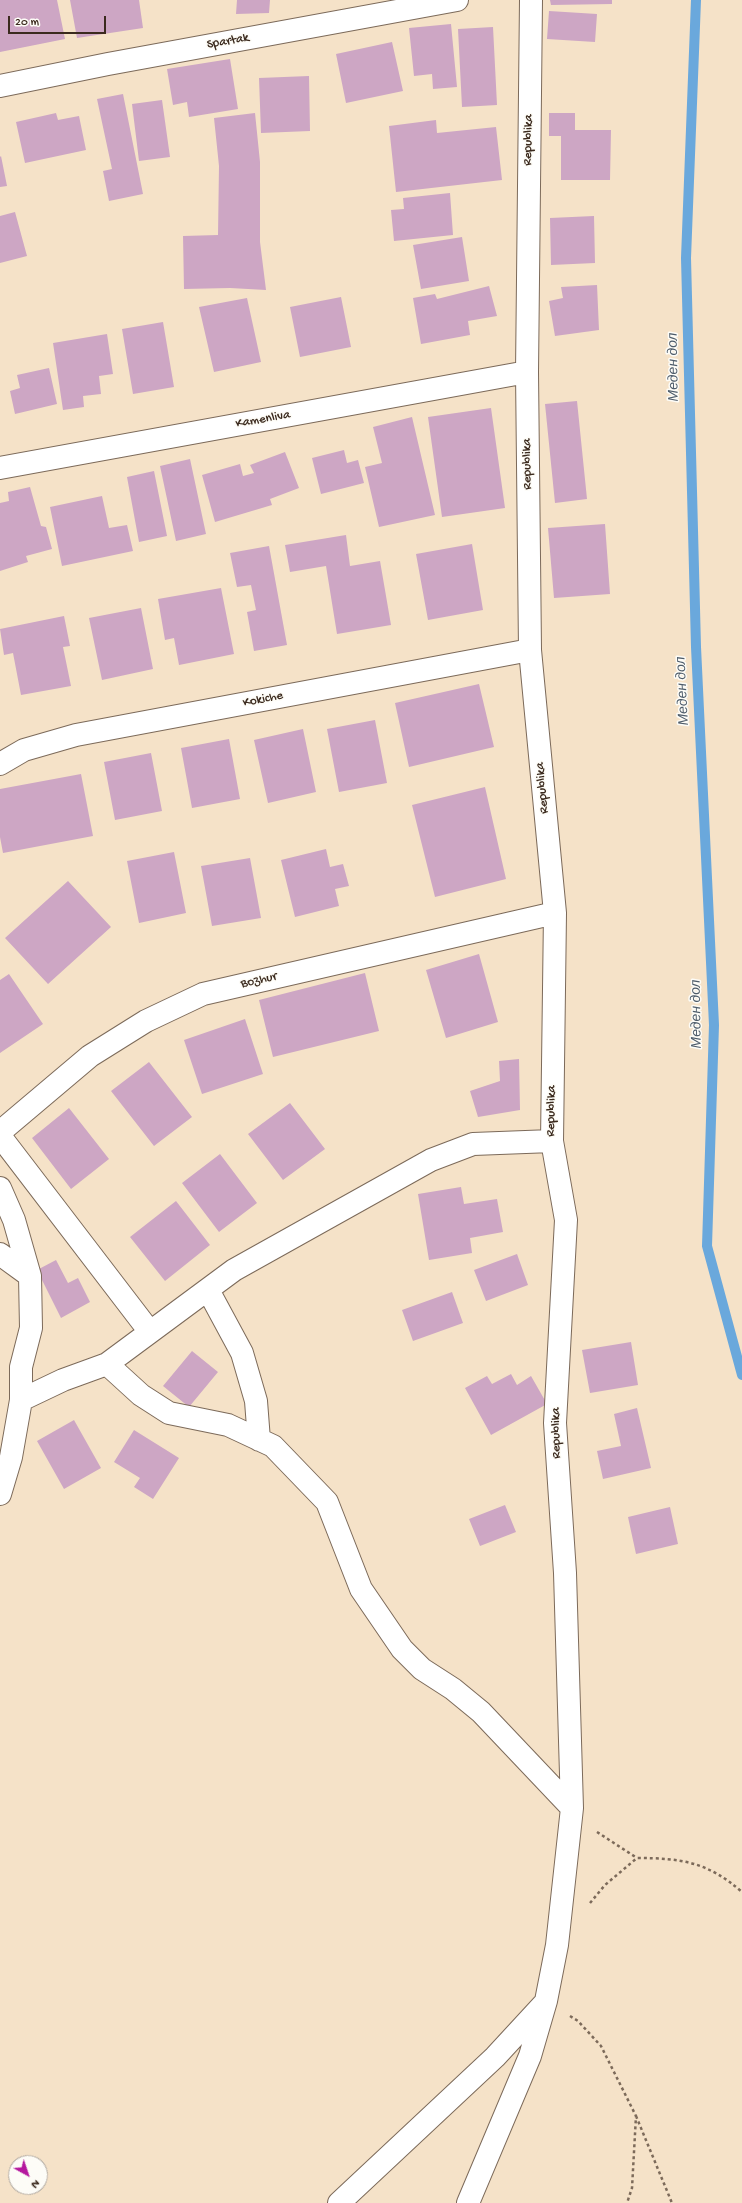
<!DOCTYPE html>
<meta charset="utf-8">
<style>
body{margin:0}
#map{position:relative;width:742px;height:2203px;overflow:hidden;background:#f5e2c8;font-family:"Gochi Hand",sans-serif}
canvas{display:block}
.north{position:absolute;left:8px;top:2155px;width:40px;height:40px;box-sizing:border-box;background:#fdfcf7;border:1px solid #afa8a0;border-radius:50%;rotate:140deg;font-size:11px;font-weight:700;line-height:16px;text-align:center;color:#3b2a1e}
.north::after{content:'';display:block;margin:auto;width:14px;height:18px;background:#b5179e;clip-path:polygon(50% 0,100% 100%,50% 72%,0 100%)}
.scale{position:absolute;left:8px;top:16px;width:98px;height:18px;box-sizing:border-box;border:2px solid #3b2a1e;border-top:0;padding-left:5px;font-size:12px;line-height:14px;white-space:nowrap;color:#3b2a1e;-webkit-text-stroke:3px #fdfcf7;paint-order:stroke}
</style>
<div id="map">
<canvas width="742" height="2203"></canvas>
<div class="north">N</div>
<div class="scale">20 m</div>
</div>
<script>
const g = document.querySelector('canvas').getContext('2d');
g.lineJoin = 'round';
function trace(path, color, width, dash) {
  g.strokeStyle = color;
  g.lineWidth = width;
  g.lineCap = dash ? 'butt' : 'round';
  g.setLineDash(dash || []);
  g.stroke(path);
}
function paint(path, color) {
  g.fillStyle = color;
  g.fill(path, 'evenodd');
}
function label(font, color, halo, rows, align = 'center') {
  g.font = font + ' "Gochi Hand",sans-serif';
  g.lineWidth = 3;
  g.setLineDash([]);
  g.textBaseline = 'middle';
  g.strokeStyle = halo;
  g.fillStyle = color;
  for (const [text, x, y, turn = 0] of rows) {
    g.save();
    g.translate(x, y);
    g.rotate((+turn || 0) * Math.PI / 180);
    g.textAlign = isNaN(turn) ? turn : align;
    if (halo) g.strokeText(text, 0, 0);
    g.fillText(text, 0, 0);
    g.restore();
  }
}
trace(new Path2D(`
 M696,0L686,258L696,647L714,1025L707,1246L742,1375`), '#6aa8dc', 10);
paint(new Path2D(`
 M0,0H57L65,39L0,52Z
 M70,0H139L143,28L77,38Z
 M237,0H270L269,13L236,14Z
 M550,0H612V4L551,5Z
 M549,11L597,14L595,42L547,39Z
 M451,24L457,87L433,89L432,74L414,76L409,28Z
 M493,27L497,105L462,107L458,29Z
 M392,42L403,91L346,103L336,54Z
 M230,59L238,109L189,117L187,102L173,105L167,69Z
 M309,76L310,131L261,133L259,78Z
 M123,94L143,194L109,201L103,171L112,169L97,99Z
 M162,100L170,157L139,161L132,104Z
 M56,113L58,120L79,116L86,150L25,163L16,122Z
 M255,113L260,162V242L266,290L230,288L184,289L183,236L218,235L219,166L214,118Z
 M549,113H575V130H611L610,180H561V136H549Z
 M436,120L437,133L496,127L502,180L396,192L389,126Z
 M1,156L7,186L0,187V157Z
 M450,193L453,235L394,241L391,210L404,209L403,198Z
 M15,212L27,256L0,263V216Z
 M594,216L595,263L551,265L550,218Z
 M462,237L469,281L421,289L413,245Z
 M597,285L599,330L555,336L549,301L563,298L561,287Z
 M489,286L497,316L468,321L470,335L421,344L413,298L435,294L437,299Z
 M341,297L351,347L300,357L290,307Z
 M247,298L261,362L214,372L199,307Z
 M163,322L174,387L133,394L122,329Z
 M107,334L113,374L99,376L101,394L83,396L84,407L63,410L53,343Z
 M49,368L57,404L15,414L10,391L20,388L17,375Z
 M577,401L587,499L555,503L545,404Z
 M491,408L505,508L442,517L428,417Z
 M412,417L435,515L379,527L365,467L382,463L373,427Z
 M344,450L347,463L358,460L364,483L321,494L312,458Z
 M285,452L299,488L270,499L272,505L215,522L202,475L240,464L243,476L254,473L250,465Z
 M190,459L206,534L176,541L160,466Z
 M154,471L167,536L139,542L127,477Z
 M30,487L41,526L46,527L52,549L26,556L28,562L0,571V503L9,501L8,492Z
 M102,496L109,528L127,525L133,551L62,566L50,507Z
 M605,524L610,594L554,598L548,528Z
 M346,535L350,566L380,561L391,625L337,634L326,566L290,572L285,545Z
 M472,544L483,610L428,620L416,554Z
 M269,546L287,645L254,651L247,612L256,610L251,585L237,587L230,553Z
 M221,588L234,654L179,665L174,638L165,640L158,599Z
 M141,608L153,669L102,680L89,618Z
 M64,616L70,646L63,647L71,686L21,695L13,653L4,655L0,629Z
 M479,684L494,747L409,767L395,703Z
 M375,720L387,783L339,792L327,729Z
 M303,729L316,792L268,803L254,740Z
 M229,739L240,799L192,808L181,748Z
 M151,753L162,811L115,820L104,762Z
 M81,774L93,836L3,853L0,837V789Z
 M485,787L506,879L435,897L412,805Z
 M326,849L330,867L343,864L349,886L335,889L339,906L295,917L281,860Z
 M174,852L186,913L139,923L127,861Z
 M250,858L261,918L212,926L201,866Z
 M68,881L111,927L48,984L5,938Z
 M479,954L498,1022L446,1038L426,970Z
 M365,973L379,1031L273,1057L259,1000Z
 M9,974L43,1024L0,1053V980Z
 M245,1019L263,1074L202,1094L184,1040Z
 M519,1059L520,1110L478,1117L470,1091L500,1081L499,1061Z
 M149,1062L192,1117L154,1146L111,1091Z
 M290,1103L325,1149L283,1180L248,1134Z
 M69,1108L109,1159L71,1189L32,1138Z
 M220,1154L257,1203L219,1232L182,1183Z
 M461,1187L464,1204L497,1199L503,1232L470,1238L472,1253L429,1260L418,1194Z
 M176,1201L210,1245L165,1281L130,1237Z
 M517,1254L528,1285L486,1301L474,1270Z
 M56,1260L68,1283L78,1278L90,1302L61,1318L37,1270Z
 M452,1292L463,1323L413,1341L402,1310Z
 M631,1342L638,1385L590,1393L582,1350Z
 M192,1351L218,1372L189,1407L163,1386Z
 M511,1374L517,1385L531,1376L547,1404L491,1435L465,1388L487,1376L492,1384Z
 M637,1408L651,1468L603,1479L597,1451L621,1446L614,1414Z
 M74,1420L101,1468L64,1489L37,1441Z
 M134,1430L179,1458L153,1499L134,1487L140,1478L114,1462Z
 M505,1505L516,1532L480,1546L469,1519Z
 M670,1507L678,1544L636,1554L628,1517Z`), '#cda6c4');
const street = new Path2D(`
 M0,86L108,64L457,0
 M0,468L527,372
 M0,764L24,750L76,735L530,650
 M0,1132L90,1056L146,1021L203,994L555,913
 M0,1136L150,1332
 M0,1188L14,1220L30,1276L31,1328L21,1367V1400L11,1457L0,1494
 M0,1254L30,1276
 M208,1290L242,1353L256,1401L259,1440
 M107,1364L234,1270L431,1160L473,1144L552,1141
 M21,1400L63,1380L107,1364L141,1395L169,1413L228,1425L273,1446L327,1502L361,1589L402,1649L422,1669L453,1689L481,1712L572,1808
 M339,2203L495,2057L543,2005
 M468,2203L530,2056L546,2001L557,1945L572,1808L565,1573L555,1423L566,1220L552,1141L555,913L530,650L527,372L531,0`);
trace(street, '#7c6a5a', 24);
trace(new Path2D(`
 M597,1832L637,1858
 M590,1903L605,1885L637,1858C681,1858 708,1862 742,1892
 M570,2016L578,2021L601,2046L636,2116L632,2188L627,2203
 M636,2116L672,2203`), '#7c6a5a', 2.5, [3, 3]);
trace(street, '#fff', 22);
label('13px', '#3b2a1e', '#fdfcf7', [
 ["Spartak",228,42,-10],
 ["Republika",529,140,-89],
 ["Kamenliva",263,420,-10],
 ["Republika",528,464,-91],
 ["Kokiche",263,700,-11],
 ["Republika",543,788,-95],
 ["Bozhur",259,981,-13],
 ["Republika",552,1111,-89],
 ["Republika",557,1433,-91]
]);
label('italic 14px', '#4e5c6a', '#fdfcf7', [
 ["Меден дол",675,367,-91],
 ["Меден дол",684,691,-93],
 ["Меден дол",698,1014,-91]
]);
</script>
